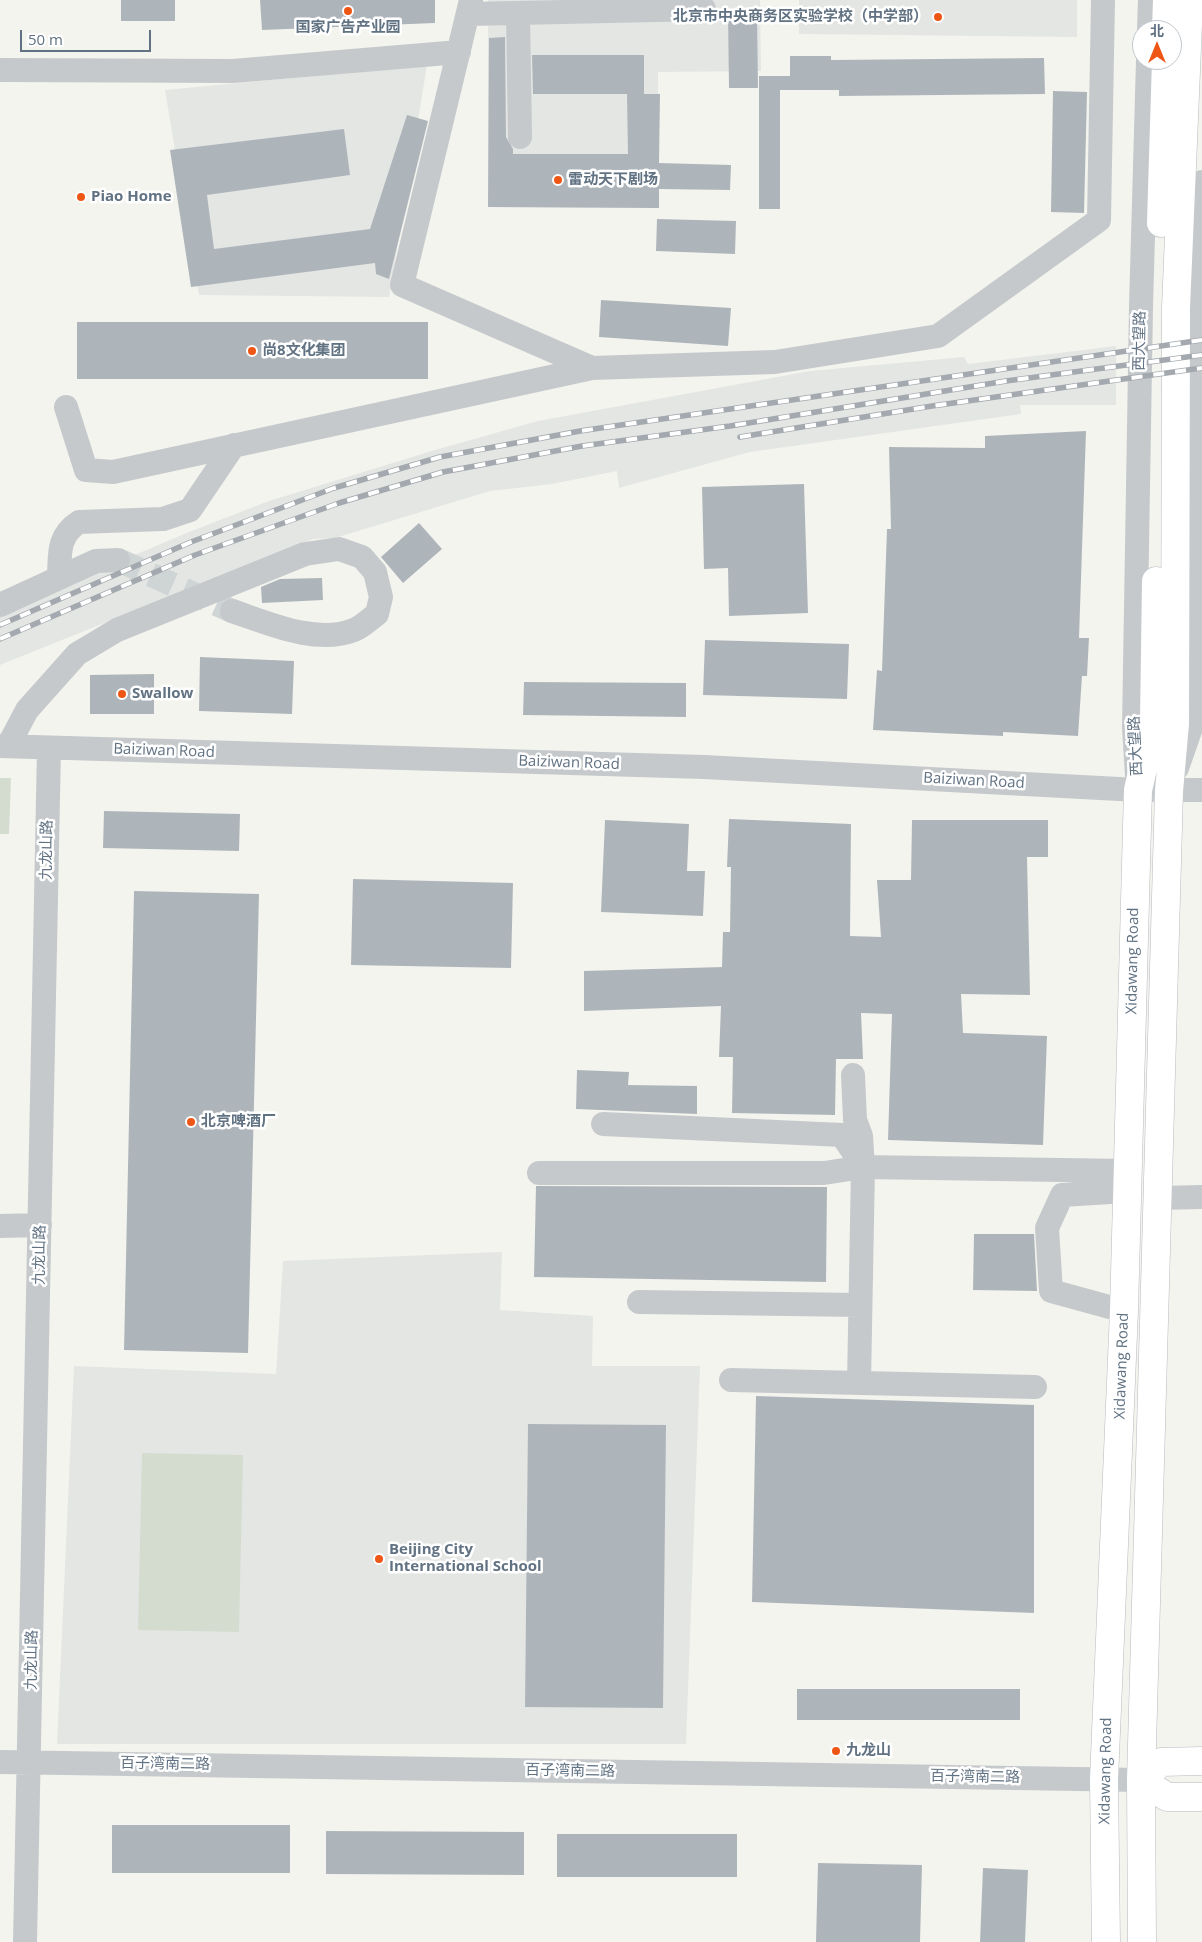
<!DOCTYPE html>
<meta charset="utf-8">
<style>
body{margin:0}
#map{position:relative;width:1202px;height:1942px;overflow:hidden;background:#f4f4ef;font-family:"Open Sans","Noto Sans SC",sans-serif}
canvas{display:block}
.north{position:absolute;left:1132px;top:20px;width:50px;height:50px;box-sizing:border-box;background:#fff;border:1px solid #c0c7cd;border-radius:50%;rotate:0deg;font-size:14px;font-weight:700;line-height:20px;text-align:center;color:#617283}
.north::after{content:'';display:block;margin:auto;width:18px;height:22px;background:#ee5616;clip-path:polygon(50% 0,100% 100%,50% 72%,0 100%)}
.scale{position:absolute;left:20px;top:30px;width:131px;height:22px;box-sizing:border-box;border:2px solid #617283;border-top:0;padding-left:6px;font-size:15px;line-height:18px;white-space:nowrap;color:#617283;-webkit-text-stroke:4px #fff;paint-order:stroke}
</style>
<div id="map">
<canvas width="1202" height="1942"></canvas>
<div class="north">北</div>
<div class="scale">50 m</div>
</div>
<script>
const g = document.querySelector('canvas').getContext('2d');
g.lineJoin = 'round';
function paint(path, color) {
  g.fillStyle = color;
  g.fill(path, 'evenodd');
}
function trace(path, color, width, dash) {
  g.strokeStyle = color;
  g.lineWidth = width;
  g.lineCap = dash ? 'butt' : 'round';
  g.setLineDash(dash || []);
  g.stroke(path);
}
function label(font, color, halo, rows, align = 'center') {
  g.font = font + ' "Open Sans","Noto Sans SC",sans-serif';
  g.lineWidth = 5;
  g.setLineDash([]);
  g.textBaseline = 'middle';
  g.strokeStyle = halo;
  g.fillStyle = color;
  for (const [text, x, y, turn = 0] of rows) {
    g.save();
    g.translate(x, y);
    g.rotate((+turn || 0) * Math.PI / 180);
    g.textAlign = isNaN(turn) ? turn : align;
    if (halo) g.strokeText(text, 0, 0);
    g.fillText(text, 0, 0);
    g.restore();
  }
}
paint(new Path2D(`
 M488,0H760L761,71L658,72L659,208L488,207Z
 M799,0H1077V37L799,34Z
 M427,65L389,297L199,295L165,90Z
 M1116,346V405H1020L1021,414L750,452L619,488L617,471L552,484L490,491L335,538L313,539L0,665V612L189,532L269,501L435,450L538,421L810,371L964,357L968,364Z
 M502,1252L500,1310L593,1316L592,1366H700L686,1744H57L74,1366L276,1374L283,1261Z`), '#e4e6e3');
paint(new Path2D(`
 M0,778H11L9,834H0Z
 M142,1453L243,1455L239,1632L138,1630Z`), '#d4dcd0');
paint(new Path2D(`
 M121,0H175V21H121Z
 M260,0H435V23L262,30Z
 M728,13H757L758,88H729Z
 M505,37L506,137L513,149V154H628L627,94H533L532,55H644V94H660L659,163L731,165L730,190L659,189V208L488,207L489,38Z
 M790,56H831V60L1044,58L1045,94L839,96V90H780V209H759V76H790Z
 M1053,91L1087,92L1084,213L1051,212Z
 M407,115L428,121L389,279L376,274L375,263L191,287L170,150L344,129L350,175L207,195L214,249L370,229Z
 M657,219L736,221L735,254L656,251Z
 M601,300L731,308L728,346L599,337Z
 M77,322H428V379H77Z
 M1086,431L1079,638H1089L1087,676H1082L1078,736L1003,732V736L873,730L877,670L882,671L887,529H891L889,447L985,448V436Z
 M804,484L808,613L729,616L728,568L704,569L702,487Z
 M419,523L442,549L403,583L381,557Z
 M322,578L323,600L262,603L261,587L280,579Z
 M705,640L849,644L847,699L703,695Z
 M200,657L294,661L292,714L199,711Z
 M154,674V714H90V675Z
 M524,682L686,683V717L523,715Z
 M104,811L240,814L239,851L103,848Z
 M729,819L851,824L850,936L881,937L877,880H911L912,820H1048V857H1027L1030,995L961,994L963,1033L1047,1036L1043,1145L888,1140L892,1014L861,1013L863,1059H836L835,1115L732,1113L733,1057H719L721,1006L584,1011V971L722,967L723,932H730L731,867H727Z
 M605,820L689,824L687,871H705L703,916L601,912Z
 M353,879L513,883L511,968L351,965Z
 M134,891L259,894L248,1353L124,1350Z
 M577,1070L629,1072L628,1085L697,1086V1114L576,1109Z
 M536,1186L827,1187L826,1282L534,1277Z
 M974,1234H1034L1037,1291L973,1290Z
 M756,1396L1034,1405V1613L752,1602Z
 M528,1424L666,1425L663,1708L525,1707Z
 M797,1689H1020V1720H797Z
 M112,1825H290V1873H112Z
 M326,1831L524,1832V1875L326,1874Z
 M557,1834H737V1877H557Z
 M818,1863L922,1865L920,1942H816Z
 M983,1868L1028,1870L1025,1942H980Z`), '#aeb5ba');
trace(new Path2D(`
 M118,560L232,611`), '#cfd4d4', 24, [24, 12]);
const major = new Path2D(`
 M1166,30L1167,0
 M1161,223L1166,60
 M1141,1780L1161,1762L1202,1761
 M1141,1780L1167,1797H1202
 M1106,1942L1104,1779L1124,1311L1138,790L1154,722L1156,581
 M1142,1942L1141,1780L1169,791L1175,724L1176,308L1189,0`);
trace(major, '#b6babe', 29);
trace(new Path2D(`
 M471,0L402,285L592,368L775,362L938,336L1099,220L1103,0
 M518,13L520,137
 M468,14L704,9
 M1149,30L1150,0
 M0,70L233,71L459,52
 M66,407L86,470L113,472L592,368
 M59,578C60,555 57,536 79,522L163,519L190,510L234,445
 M0,605L96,561L118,560
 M0,746L704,767L1138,790H1202
 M8,746L27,710L77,654L117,630L305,554L339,549L362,557L375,572L381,597L377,614C370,619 362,627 354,630C316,645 268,623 232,611
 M1177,768L1193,722L1194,409L1202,182
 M1137,776L1134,727L1141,307L1148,60
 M853,1075L855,1120L861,1136L863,1167L859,1383
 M603,1124L842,1135L862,1165
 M539,1173H824L863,1167L1128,1171
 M1158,1198L1202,1197
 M0,1226L40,1225
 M639,1302L860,1305
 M1124,1311L1051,1291L1047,1228L1062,1195L1127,1191
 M731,1380L1035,1387
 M0,1762L1141,1780
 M25,1942L49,748`), '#c6c9cc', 24);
trace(major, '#fff', 28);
const rail = new Path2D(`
 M740,437L932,406L1202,368
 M0,625L191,542L334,488L440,457L580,431L1202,340
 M0,639L195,555L339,503L443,472L582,446L730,426L1006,381L1202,355`);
trace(rail, '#a3a9af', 5.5);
trace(rail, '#fff', 4, [11]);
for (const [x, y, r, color] of [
 [348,11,5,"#ee5616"],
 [938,17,5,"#ee5616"],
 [558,180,5,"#ee5616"],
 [81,197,5,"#ee5616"],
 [252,351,5,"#ee5616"],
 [122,694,5,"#ee5616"],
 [191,1122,5,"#ee5616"],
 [379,1559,5,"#ee5616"],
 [836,1751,5,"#ee5616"]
]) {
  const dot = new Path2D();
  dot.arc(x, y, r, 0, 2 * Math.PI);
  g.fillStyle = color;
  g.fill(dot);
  trace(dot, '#fff', 2);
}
label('bold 15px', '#617283', '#fff', [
 ["北京市中央商务区实验学校（中学部）",928,17,"right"],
 ["国家广告产业园",348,28,"center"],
 ["雷动天下剧场",568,180],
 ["Piao Home",91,197],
 ["尚8文化集团",262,351],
 ["Swallow",132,694],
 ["北京啤酒厂",201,1122],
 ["Beijing City",389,1550],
 ["International School",389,1567],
 ["九龙山",846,1751]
], 'left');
label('15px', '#617283', '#fff', [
 ["西大望路",1140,341,-89],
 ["西大望路",1136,746,-93],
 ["Baiziwan Road",164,751,2],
 ["Baiziwan Road",569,763,2],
 ["Baiziwan Road",974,781,3],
 ["九龙山路",47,850,-89],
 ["Xidawang Road",1133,961,-89],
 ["九龙山路",40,1255,-89],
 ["Xidawang Road",1122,1366,-88],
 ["九龙山路",32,1660,-89],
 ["百子湾南二路",165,1764,1],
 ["百子湾南二路",570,1771,1],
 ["Xidawang Road",1106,1771,-89],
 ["百子湾南二路",975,1777,1]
]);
</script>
